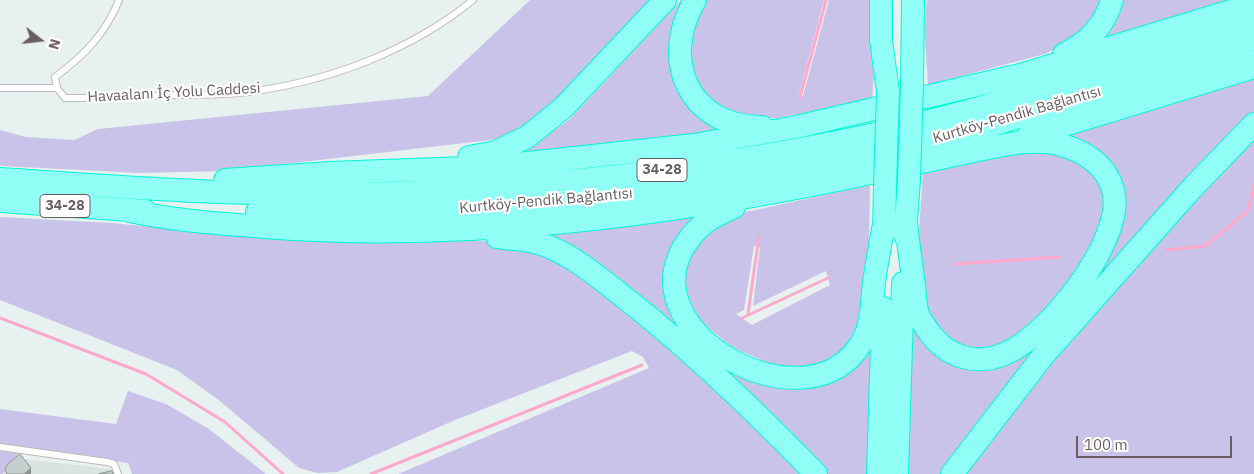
<!DOCTYPE html>
<meta charset="utf-8">
<style>
body{margin:0}
#map{position:relative;width:1254px;height:474px;overflow:hidden;background:#e7f1f0;font-family:"IBM Plex Sans",sans-serif}
canvas{display:block}
.north{position:absolute;left:15px;top:15px;width:50px;height:50px;-webkit-text-stroke:4px #fff;paint-order:stroke;rotate:106deg;font-size:14px;font-weight:700;line-height:20px;text-align:center;color:#685e61}
.north::after{content:'';display:block;margin:auto;width:18px;height:22px;background:#685e61;clip-path:polygon(50% 0,100% 100%,50% 72%,0 100%)}
.scale{position:absolute;left:1076px;top:436px;width:156px;height:22px;box-sizing:border-box;border:2px solid #685e61;border-top:0;padding-left:6px;font-size:15px;line-height:18px;white-space:nowrap;color:#685e61;-webkit-text-stroke:4px #fff;paint-order:stroke}
</style>
<div id="map">
<canvas width="1254" height="474"></canvas>
<div class="north">N</div>
<div class="scale">100 m</div>
</div>
<script>
const g = document.querySelector('canvas').getContext('2d');
g.lineJoin = 'round';
function paint(path, color) {
  g.fillStyle = color;
  g.fill(path, 'evenodd');
}
function trace(path, color, width, dash) {
  g.strokeStyle = color;
  g.lineWidth = width;
  g.lineCap = dash ? 'butt' : 'round';
  g.setLineDash(dash || []);
  g.stroke(path);
}
function label(font, color, halo, rows, align = 'center') {
  g.font = font + ' "IBM Plex Sans",sans-serif';
  g.lineWidth = 4.5;
  g.setLineDash([]);
  g.textBaseline = 'middle';
  g.strokeStyle = halo;
  g.fillStyle = color;
  for (const [text, x, y, turn = 0] of rows) {
    g.save();
    g.translate(x, y);
    g.rotate((+turn || 0) * Math.PI / 180);
    g.textAlign = isNaN(turn) ? turn : align;
    if (halo) g.strokeText(text, 0, 0);
    g.fillText(text, 0, 0);
    g.restore();
  }
}
paint(new Path2D(`
 M15,458L110,469L112,474H3Z`), '#dbe2e2');
paint(new Path2D(`
 M530,0H651L551,107L525,126L499,139L225,171L139,173L0,166V130L26,137L74,140L98,129L428,96Z
 M681,0H689L672,57L734,131L612,142L515,158L570,119Z
 M704,0H824L798,98L803,96L829,0H874L876,43L872,101L777,118L744,119L728,114L700,93L686,61L695,13Z
 M927,0H1102L1081,35L1045,54L928,85L924,24Z
 M1121,0H1242L1093,47Z
 M1254,73V118L946,474H908L912,319L997,364L1115,241L1123,221L1124,203L1058,135Z
 M1254,135V474H959L1009,410Z
 M1055,148L1088,164L1105,195L1103,222L1076,273L1047,307L1013,337L987,350H969L954,344L923,314L917,258L923,172L994,154Z
 M870,185L868,302L854,343L833,361L803,369L772,365L732,347L700,321L686,292L685,269L693,248L712,225L746,212ZM754,246L760,247L753,306L826,271L830,285L752,325L736,314L744,310Z
 M711,211L689,224L678,325L804,387L872,338L868,474H823L739,387L517,231Z
 M0,217L112,223L268,238L422,243L475,240L526,247L558,258L671,345L807,474H398L649,368L643,357L632,351L455,420L337,472L318,473L299,468L220,401L177,370L0,300Z
 M128,391L166,404L209,429L266,474H132L128,463L23,447L3,474H0V409L116,424Z`), '#cac3e9');
trace(new Path2D(`
 M800,97L826,0
 M1166,250L1205,246L1248,211L1254,184
 M955,264L1059,257
 M748,314L759,236
 M0,318L146,374L225,422L283,474
 M742,318L828,278
 M371,474L642,365`), '#ffa9ca', 3);
const lane = new Path2D(`
 M119,0C106,33 84,56 55,77L57,88L65,98C103,98 141,96 179,95C204,95 229,95 255,91C332,80 412,50 473,0
 M0,88H57
 M0,447L107,462L114,464L118,474`);
const highway = new Path2D(`
 M695,0C660,60 688,127 762,127
 M881,0V40L888,92
 M1064,54C1087,44 1105,25 1112,0
 M912,86L913,0
 M1028,136L1254,67
 M469,157L496,152L527,137L564,107L665,0
 M0,179C138,188 277,199 416,192C560,185 706,169 847,140C985,111 1120,67 1254,25
 M225,180L330,173L491,167L694,145L796,127L1020,75L1254,4
 M0,201L145,211
 M734,207C709,218 698,224 683,248C634,336 803,426 858,348C873,328 871,306 874,283C877,261 881,240 885,219
 M130,211C176,221 217,223 264,227C461,242 659,217 852,177C885,170 917,163 950,156C982,150 1030,135 1062,145C1086,152 1106,165 1113,190C1127,237 1047,338 1004,354C975,366 947,357 929,332C925,326 920,320 918,314C915,305 915,294 914,285C911,264 908,243 906,222
 M257,212L318,214L428,210L588,200L670,190L963,134L1254,44
 M884,233L885,185
 M905,236L909,180
 M497,237C509,239 523,239 535,242C569,251 598,277 625,298C694,352 755,411 816,474
 M878,474L883,308
 M897,474L903,283
 M952,474L1042,357L1194,186L1254,124`);
trace(lane, '#c1b9bb', 8);
trace(highway, '#00f8d6', 24);
trace(lane, '#fff', 6);
trace(highway, '#90fff6', 22);
const highwayBridge = new Path2D(`
 M909,180L912,86
 M885,185L888,92`);
trace(highwayBridge, '#00f8d6', 24, []);
trace(highwayBridge, '#90fff6', 22);
paint(new Path2D(`
 M31,468V474H24Z`), '#8a9190');
const building = new Path2D(`
 M20,454L31,468L24,474H7L5,470L7,465Z
 M112,471L113,474H99Z`);
paint(building, '#c5cfcd');
trace(building, '#8a9190', 1);
for (const [x, y, w] of [
 [662,170,50],
 [65,206,50]
]) {
  const box = new Path2D();
  box.roundRect(x - w / 2, y - 11.5, w, 23, 4);
  g.fillStyle = '#fff';
  g.fill(box);
  trace(box, '#685e61', 1);
}
label('bold 14px', '#685e61', null, [
 ["34-28",662,170],
 ["34-28",65,206]
]);
label('15px', '#685e61', '#fff', [
 ["Havaalanı İç Yolu Caddesi",174,93,-3],
 ["Kurtköy-Pendik Bağlantısı",1017,115,-16],
 ["Kurtköy-Pendik Bağlantısı",546,201,-5]
]);
</script>
